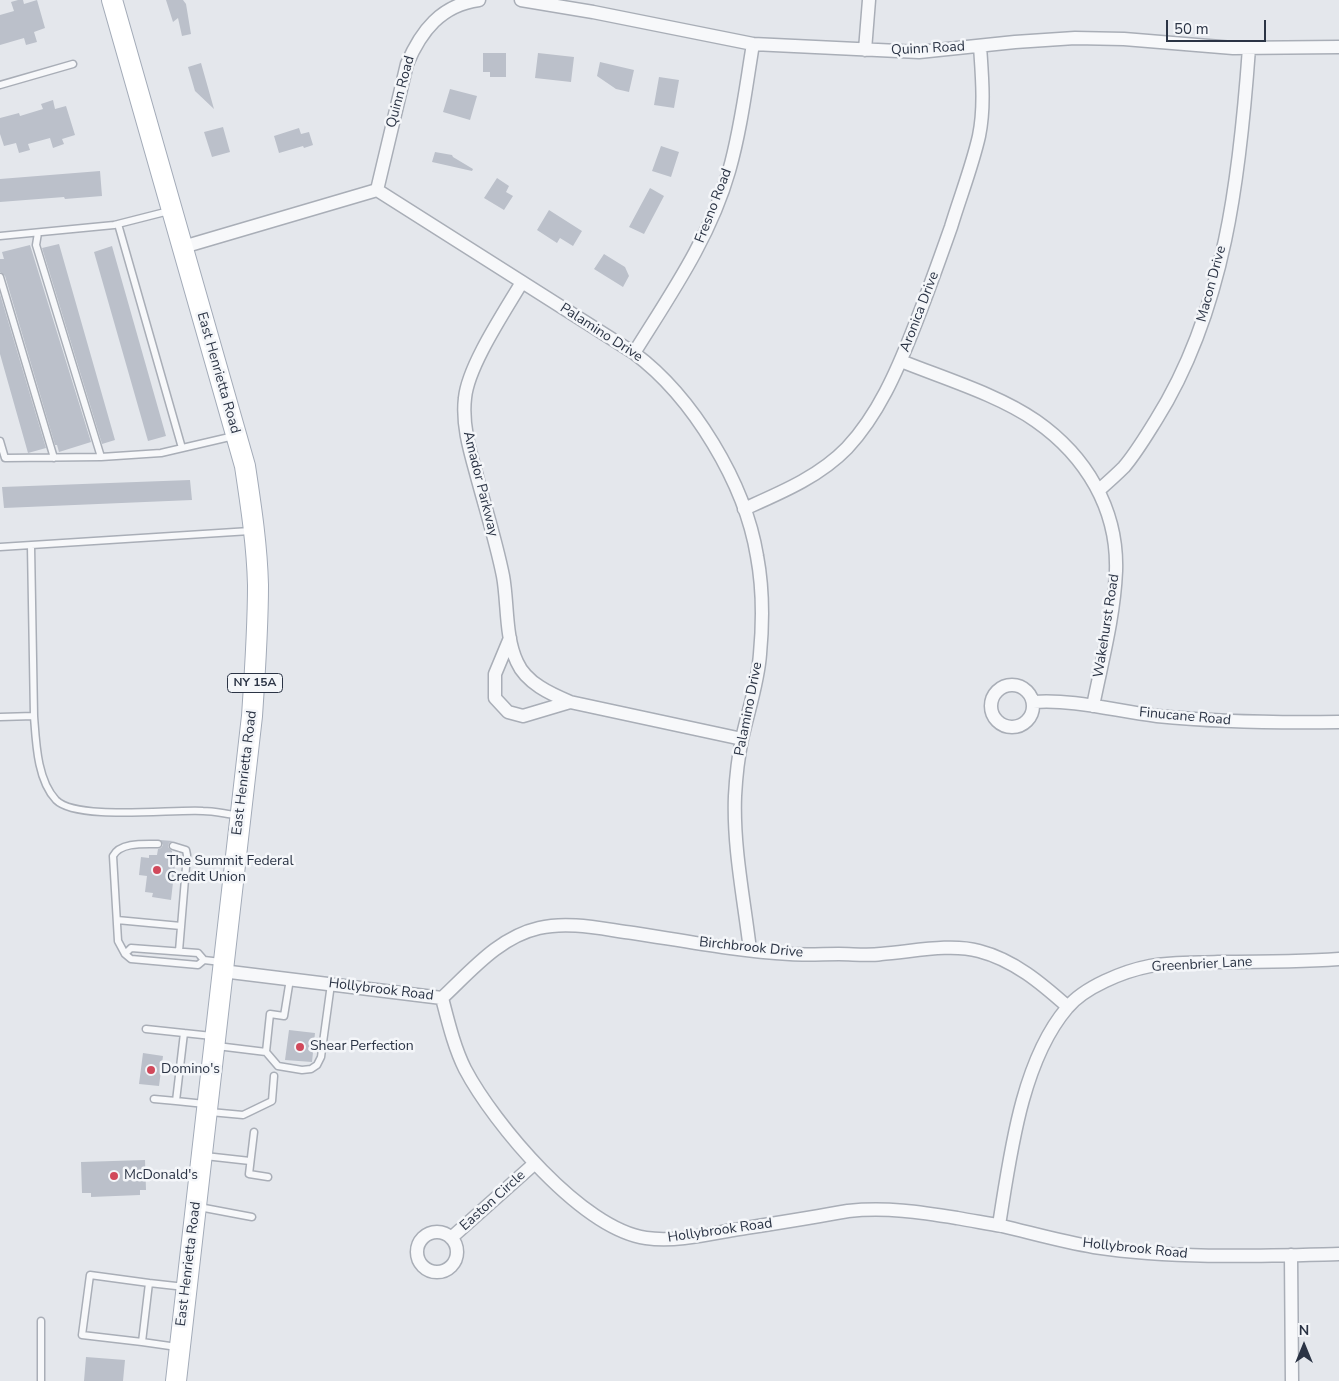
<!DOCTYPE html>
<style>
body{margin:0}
#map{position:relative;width:1339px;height:1381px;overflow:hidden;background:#e4e7ec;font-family:"Nunito Sans",sans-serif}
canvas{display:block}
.north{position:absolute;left:1279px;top:1321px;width:50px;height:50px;-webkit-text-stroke:4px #f4f6f9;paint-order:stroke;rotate:0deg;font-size:14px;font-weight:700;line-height:20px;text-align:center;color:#2b3445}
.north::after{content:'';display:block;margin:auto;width:18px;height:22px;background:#2b3445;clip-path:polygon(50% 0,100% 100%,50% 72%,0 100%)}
.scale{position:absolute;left:1166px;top:20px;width:100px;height:22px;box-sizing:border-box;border:2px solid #2b3445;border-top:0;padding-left:6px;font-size:15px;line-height:18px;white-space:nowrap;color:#2b3445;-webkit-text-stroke:4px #f4f6f9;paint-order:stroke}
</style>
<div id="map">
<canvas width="1339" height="1381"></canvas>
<div class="north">N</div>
<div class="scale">50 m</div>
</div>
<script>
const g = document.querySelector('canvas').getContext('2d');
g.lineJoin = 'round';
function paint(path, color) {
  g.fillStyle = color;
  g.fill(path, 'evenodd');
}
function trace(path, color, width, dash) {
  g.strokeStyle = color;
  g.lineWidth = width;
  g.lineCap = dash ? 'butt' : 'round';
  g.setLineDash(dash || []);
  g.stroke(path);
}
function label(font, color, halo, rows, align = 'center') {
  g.font = font + ' "Nunito Sans",sans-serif';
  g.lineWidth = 5;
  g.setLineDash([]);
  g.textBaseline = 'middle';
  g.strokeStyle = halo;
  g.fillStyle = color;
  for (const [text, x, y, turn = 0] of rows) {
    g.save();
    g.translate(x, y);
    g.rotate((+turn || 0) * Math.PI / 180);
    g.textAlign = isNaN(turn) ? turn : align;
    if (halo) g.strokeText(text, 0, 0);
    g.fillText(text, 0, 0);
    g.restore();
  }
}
paint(new Path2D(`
 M18,0H23L24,4L37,0L45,28L34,32L37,42L26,45L24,38L0,45V15L14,11L11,2Z
 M166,0H183L186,4L191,34L182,36L178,18L173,22Z
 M483,53H506V77H490V72H483Z
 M538,53L574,57L571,82L535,78Z
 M600,62L634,70L629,92L616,89L597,76Z
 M201,63L214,109L195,91L188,67Z
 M659,77L679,80L674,108L654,105Z
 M450,89L477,96L470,120L443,112Z
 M53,100L55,109L66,106L75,135L62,139L64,144L53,148L50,138L28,144L30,150L19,153L16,143L4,146L0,134V118L19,113L20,116L43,109L41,104Z
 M223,127L230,152L212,157L204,132Z
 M299,128L301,134L309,132L313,145L304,148L303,146L279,153L274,136Z
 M661,146L679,152L671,177L652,171Z
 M435,152L452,155L453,157L473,169L472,171L432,162Z
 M100,171L102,196L65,199L64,197L0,202V179Z
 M497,178L509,186L506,192L513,196L504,210L484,198Z
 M650,188L664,196L644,234L629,227Z
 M549,210L582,231L573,246L560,238L557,243L537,230Z
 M59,244L115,440L102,444L42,248Z
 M30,245L91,442L59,452L57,445H55L5,276L0,272V259H4L2,252Z
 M112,246L166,436L148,441L94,252Z
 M604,254L625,267L629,276L623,287L594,269Z
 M0,294L46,448L28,453L0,354Z
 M190,480L192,500L4,508L2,487Z
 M160,840L173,841L169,843L168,847L172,851V865H175L171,900L152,897L153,893L145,892L147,876L139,875L141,857L149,858V855H157L158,849L161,848L163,845Z
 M289,1030L315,1033L312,1062L285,1060Z
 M143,1053L163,1056L159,1086L139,1084Z
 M145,1160L146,1190H140V1195L91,1197V1193H82L81,1162Z
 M86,1357L125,1360L123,1381H84Z`), '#bbc0ca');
const lane = new Path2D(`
 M0,85L73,64
 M118,224L182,448
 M38,233L36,245L101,457
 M0,236L114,225L169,211
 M0,277L54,458
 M0,441L5,458L101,457L161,453L234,436
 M31,546L34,716
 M0,547L250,531
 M0,717L34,716C36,742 37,780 56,800C77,821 172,809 203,811C214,811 226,814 237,815
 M158,844C145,844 120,842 113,856L118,941L125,954L131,959L198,965L204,960
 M173,846L186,850L187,855L179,951
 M117,920L181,926
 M125,954L131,948L198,953L204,960L221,962
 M146,1029L212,1036
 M217,1046L266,1052L270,1014L284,1016L290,979
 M266,1052L278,1066L302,1070L311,1069L317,1065L321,1057L331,984
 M154,1099L176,1101L184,1033
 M176,1101L205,1104
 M210,1112L243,1115L272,1101L274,1076
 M254,1132L249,1174L268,1177
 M205,1156L250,1161
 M199,1207L252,1217
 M41,1321V1381
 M142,1342L82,1335L90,1275L149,1283
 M177,1347L142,1342L149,1283L185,1287`);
const street = new Path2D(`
 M521,0L593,12L753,44L919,52L1015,42L1075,38L1124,39L1233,48L1339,47
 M865,50L869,0
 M377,190L407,64C421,31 441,5 479,0
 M183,247L377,190L634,353C693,397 745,483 757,556C763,588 763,622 760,654C758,683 748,711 742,739C738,758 736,777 735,796C733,847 744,899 750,950
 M522,282C505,311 468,366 465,398C462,423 469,448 476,473C485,507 496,541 503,576C508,603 505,637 517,662C526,683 551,694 570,702L742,739
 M634,353C670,295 710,238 729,171C741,129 746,86 753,44
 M901,361C943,378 999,395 1036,421C1086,456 1118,509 1116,571C1114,617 1102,661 1093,706
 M1099,490C1107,483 1116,475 1124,467C1136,453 1146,436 1156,420C1225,310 1240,175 1249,48
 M744,509C780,493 819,477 847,448C878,415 897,371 913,330C927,295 939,261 951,227C960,197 972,167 979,136C985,107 982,76 980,46
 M510,638L495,674V698L508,712L523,716L570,702
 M991 706a21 21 0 1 1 42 0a21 21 0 1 1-42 0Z
 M1033,702C1075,699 1115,711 1157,716C1218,722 1278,723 1339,722
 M222,971L442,998
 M442,998C448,1021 454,1047 465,1069C494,1124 582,1229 646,1238C674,1242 705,1235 733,1230C771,1224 810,1218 848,1211C886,1207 920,1212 957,1218C972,1221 987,1223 1002,1226C1032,1233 1063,1242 1094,1247C1175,1259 1257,1256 1339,1254
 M442,998C471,971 499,937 539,928C569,921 602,929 633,933C685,941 737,951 790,954C807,955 823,954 839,954C853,954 867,956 881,954C911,952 950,943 979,951C1014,960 1041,983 1068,1007
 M999,1225C1010,1157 1021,1062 1067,1008C1084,987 1124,971 1150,966C1173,962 1196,963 1218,962C1258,962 1299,962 1339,959
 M417 1252a20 20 0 1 1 40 0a20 20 0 1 1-40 0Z
 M451,1238L534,1164
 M1291,1255L1292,1381`);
const primary = new Path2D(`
 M112,0L245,466C251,506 257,545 258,585C258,629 255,672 252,716L176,1381`);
trace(lane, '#a9aeb7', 9);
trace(street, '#a9aeb7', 15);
trace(primary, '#a3abb8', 22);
trace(lane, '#f7f8fa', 6);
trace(street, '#f7f8fa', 12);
trace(primary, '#fff', 20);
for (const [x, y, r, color] of [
 [157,870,5,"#d1495b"],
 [300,1047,5,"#d1495b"],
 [151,1070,5,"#d1495b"],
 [114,1176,5,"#d1495b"]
]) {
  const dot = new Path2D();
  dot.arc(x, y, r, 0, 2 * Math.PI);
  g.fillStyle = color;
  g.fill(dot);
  trace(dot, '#f4f6f9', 2);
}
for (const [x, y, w] of [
 [255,683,55]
]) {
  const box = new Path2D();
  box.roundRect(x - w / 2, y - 9.5, w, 19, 4);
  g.fillStyle = '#f4f6f9';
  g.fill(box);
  trace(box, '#2b3445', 1);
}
label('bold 12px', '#2b3445', null, [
 ["NY 15A",255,683]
]);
label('14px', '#2b3445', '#f4f6f9', [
 ["Quinn Road",928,49,-3],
 ["Quinn Road",401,92,-75],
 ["Fresno Road",714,206,-69],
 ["Macon Drive",1212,284,-75],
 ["Aronica Drive",920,312,-69],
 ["Palamino Drive",601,333,33],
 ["East Henrietta Road",218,373,74],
 ["Amador Parkway",480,484,76],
 ["Wakehurst Road",1107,626,-81],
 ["Palamino Drive",749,709,-79],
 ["Finucane Road",1185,717,5],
 ["East Henrietta Road",245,773,-83],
 ["Birchbrook Drive",751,948,6],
 ["Greenbrier Lane",1202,965,-3],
 ["Hollybrook Road",381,990,7],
 ["Easton Circle",493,1201,-42],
 ["Hollybrook Road",720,1231,-8],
 ["Hollybrook Road",1135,1249,6],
 ["East Henrietta Road",189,1264,-83]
]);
label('14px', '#2b3445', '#f4f6f9', [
 ["The Summit Federal",167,862],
 ["Credit Union",167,878],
 ["Shear Perfection",310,1047],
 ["Domino's",161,1070],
 ["McDonald's",124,1176]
], 'left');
</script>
